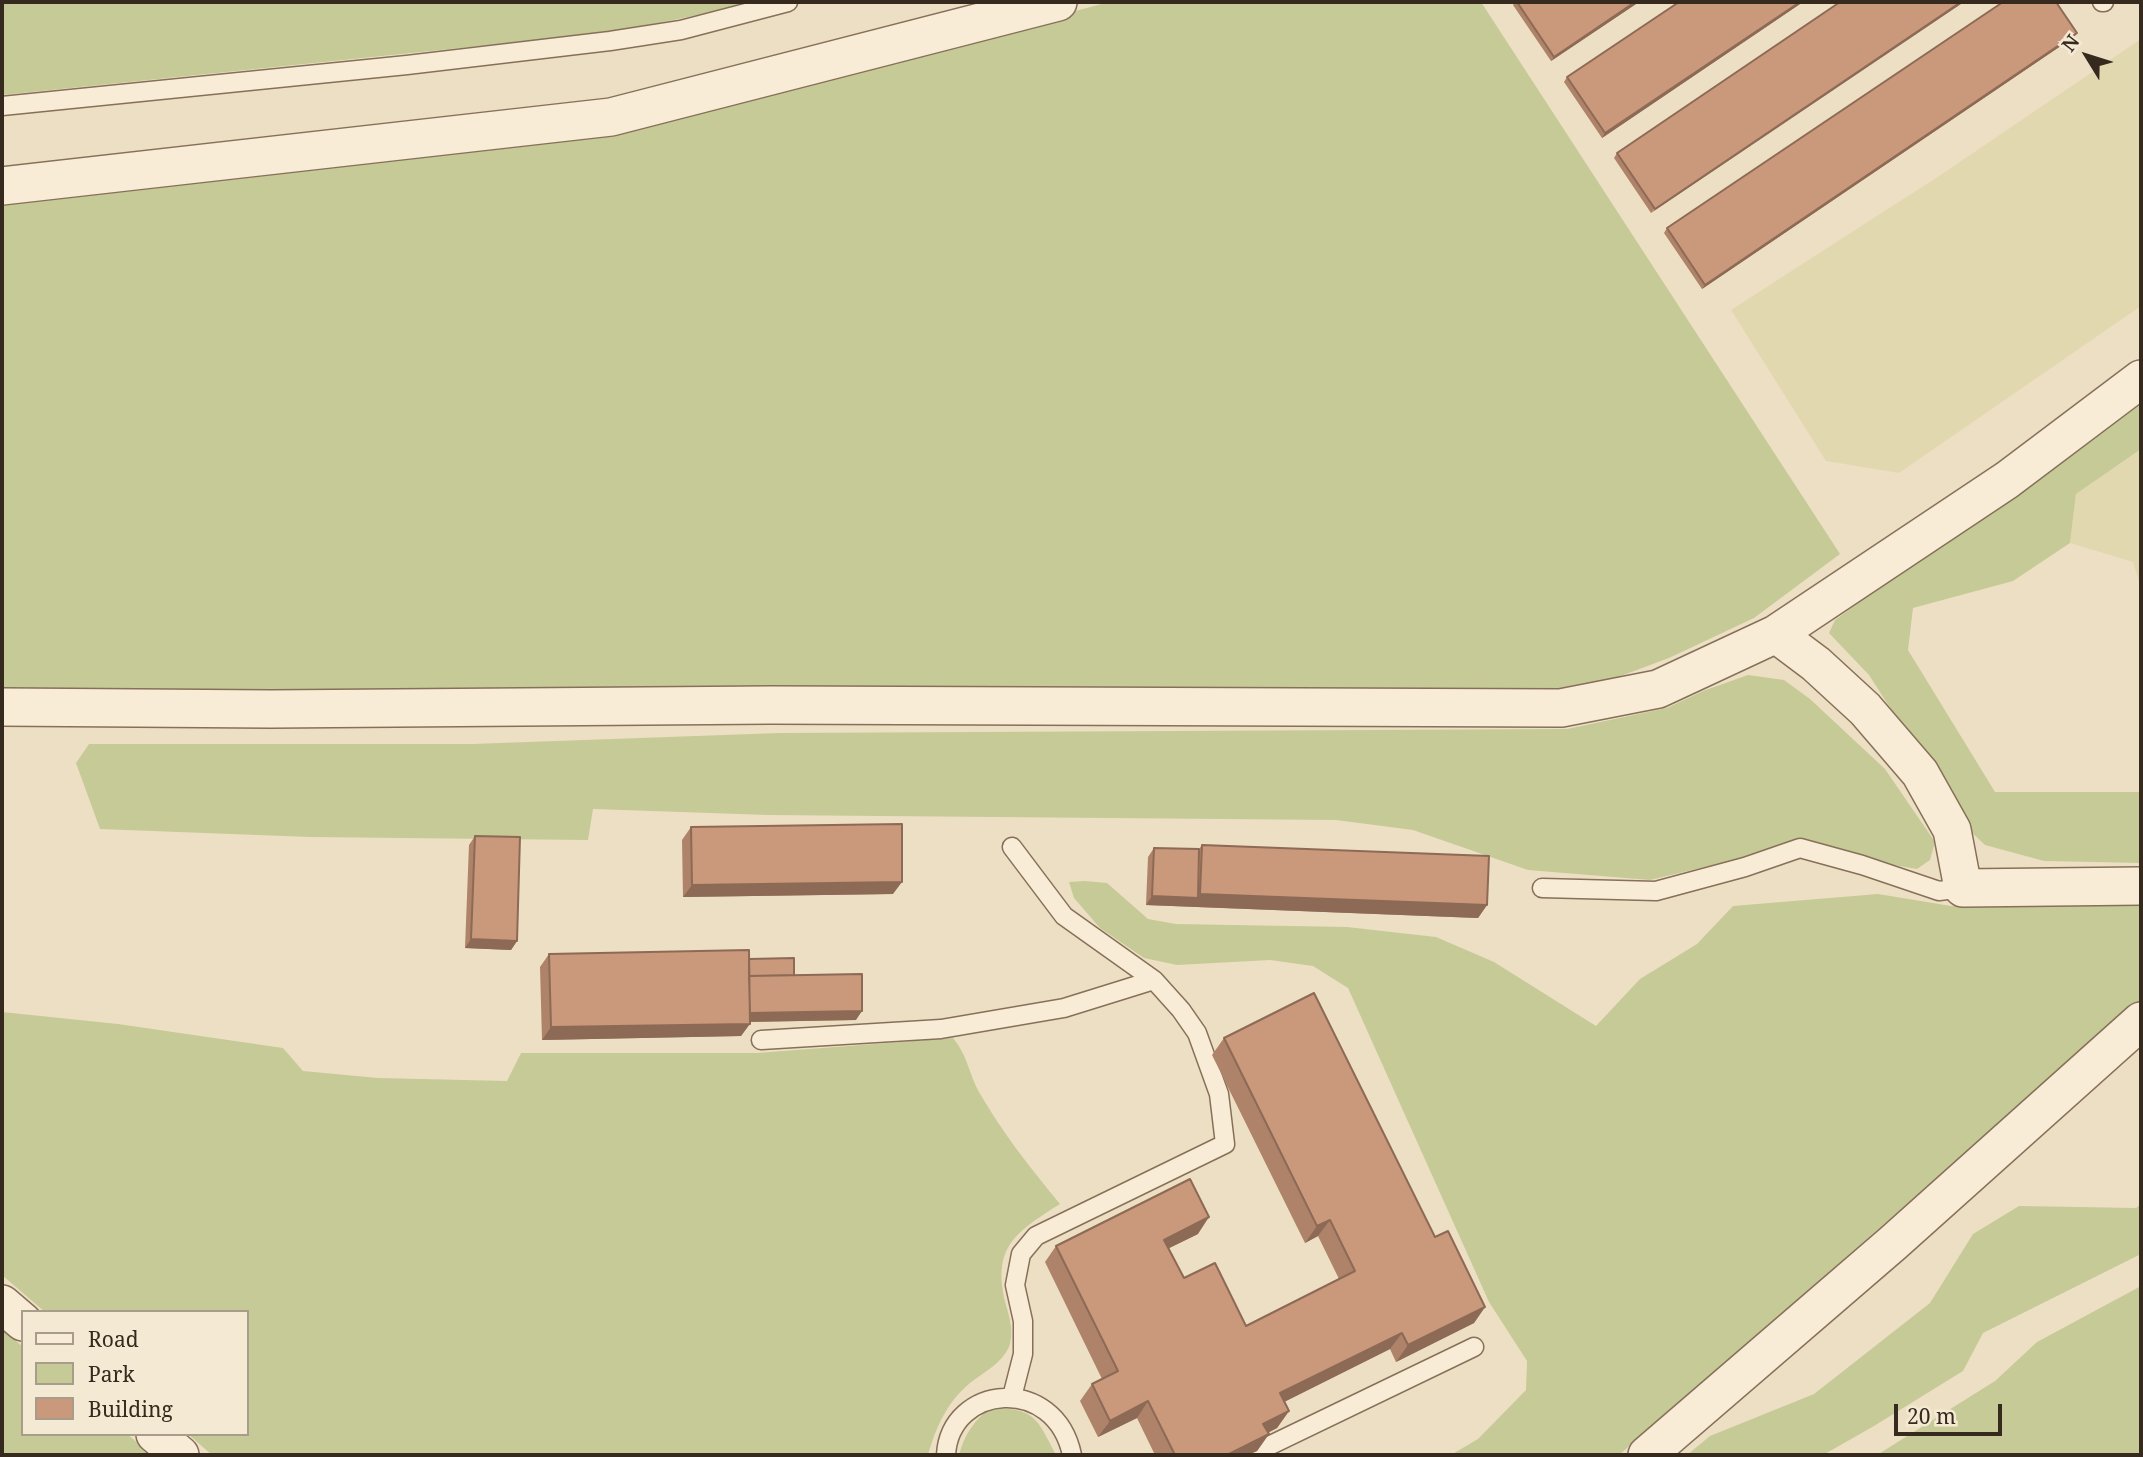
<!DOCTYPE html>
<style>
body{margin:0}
#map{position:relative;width:2143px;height:1457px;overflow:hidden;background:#eddfc3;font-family:"Noto Serif",serif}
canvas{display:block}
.frame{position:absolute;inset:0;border:4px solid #36291e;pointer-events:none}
.legend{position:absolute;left:21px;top:1310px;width:228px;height:126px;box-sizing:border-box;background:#f4e9d2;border:2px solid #a89c8a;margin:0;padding:9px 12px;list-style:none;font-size:21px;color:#36291e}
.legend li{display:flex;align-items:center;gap:14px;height:35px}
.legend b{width:35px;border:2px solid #a89c8a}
.north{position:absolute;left:2052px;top:21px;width:70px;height:70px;-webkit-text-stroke:5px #f4e9d2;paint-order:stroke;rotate:308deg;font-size:19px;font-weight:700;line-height:28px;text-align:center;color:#36291e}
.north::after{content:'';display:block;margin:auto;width:24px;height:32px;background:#36291e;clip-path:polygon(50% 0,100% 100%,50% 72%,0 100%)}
.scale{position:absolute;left:1894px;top:1404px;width:108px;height:32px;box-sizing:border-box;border:4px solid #36291e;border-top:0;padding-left:9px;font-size:21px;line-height:24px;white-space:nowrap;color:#36291e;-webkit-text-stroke:5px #f4e9d2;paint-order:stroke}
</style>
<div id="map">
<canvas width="2143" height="1457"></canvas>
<div class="frame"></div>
<ul class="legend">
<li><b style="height:9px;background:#f8ecd6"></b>Road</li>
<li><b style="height:19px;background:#c6ca97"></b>Park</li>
<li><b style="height:19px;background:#ca987a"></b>Building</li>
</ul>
<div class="north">N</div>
<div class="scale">20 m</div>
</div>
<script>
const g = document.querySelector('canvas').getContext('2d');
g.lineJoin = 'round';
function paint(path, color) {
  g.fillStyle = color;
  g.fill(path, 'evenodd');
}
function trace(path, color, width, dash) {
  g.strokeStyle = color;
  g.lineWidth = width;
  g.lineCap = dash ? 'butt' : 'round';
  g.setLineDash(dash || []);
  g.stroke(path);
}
paint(new Path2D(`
 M2141,39V306L1899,473L1826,461L1731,310L1939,176Z
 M2141,449V587L2133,562L2070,543L2076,494Z`), '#e2d8b0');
paint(new Path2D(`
 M2,2H748L702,14L616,32L2,95Z
 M1109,2H1481L1840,554L1754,618L1669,658L1618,677L1554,692L275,690L2,693V202L699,112Z
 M2141,395V449L2076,494L2070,543L2013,581L1913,608L1908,650L1995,792H2141V863L2044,861L1985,845L1968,829L1869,675L1829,633L1835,620Z
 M1748,675L1784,680L1810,699L1885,769L1935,842L1930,860L1917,869L1893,865L1801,838L1730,861L1650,880L1528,870L1413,830L1336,820L768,815L593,809L588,840L310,837L100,829L76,763L89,744H472L780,733L1567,729L1667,708L1703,691Z
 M1085,881L1107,883L1148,919L1176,924L1347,927L1436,937L1494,962L1596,1026L1640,979L1697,944L1733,906L1878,894L1951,906L2141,901V1000L1619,1455H1451L1478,1439L1526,1390L1527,1361L1489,1302L1348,988L1313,966L1270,960L1177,965L1144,958L1100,928L1074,898L1069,882Z
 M2,1012L118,1024L283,1048L303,1071L378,1078L507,1081L521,1053H757L953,1038C967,1054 969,1074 979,1092C1002,1132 1031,1169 1060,1204C1016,1232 991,1247 1006,1305C1010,1319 1014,1333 1009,1347C1001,1364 984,1372 970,1383C947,1402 936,1427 928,1455H212L188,1434H247V1312H45L2,1275Z
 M2141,1204V1254L1983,1333L1963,1371L1874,1426L1823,1455H1687L1710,1436L1814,1394L1930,1303L1973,1234L2019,1206L2136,1208Z
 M2141,1286V1452L2131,1455H1877L1995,1381L2037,1342Z
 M2,1329L23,1347V1434H127L152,1455H2Z
 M990,1408C1035,1408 1037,1418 1056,1455H959C965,1434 973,1422 990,1408Z`), '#c6ca97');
const service = new Path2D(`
 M2102,2H2104
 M2,106L407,65L610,41L681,30L788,2
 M1542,888L1656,891L1745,867L1800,848L1862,865L1939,891L1963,888
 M761,1040L941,1029L1064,1008L1154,980
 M1012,1397L1023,1354V1321L1015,1285L1021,1254L1036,1236L1225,1144L1219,1094L1197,1033L1181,1010L1154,980L1064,916L1012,847
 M946,1455C950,1384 1055,1374 1072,1455
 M1250,1455L1474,1347`);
const minor = new Path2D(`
 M2,186L611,117L1058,2
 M1776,634L1816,664L1865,709L1920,773L1952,830L1963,888L2141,886
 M2,707L271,709L771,705L1561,708L1658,689L1776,634L2007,480L2141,379
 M2,1304L23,1322
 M155,1434L180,1455
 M1647,1455L1893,1243L2141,1021`);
trace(service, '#86705a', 21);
trace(minor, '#86705a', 40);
trace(service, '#f8ecd6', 18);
trace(minor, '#f8ecd6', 37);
paint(new Path2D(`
 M1515,2H1639L1551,61L1513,5Z
 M1679,2H1803L1602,138L1564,82L1567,77Z
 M1840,2L1651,213L1614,158L1617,153Z
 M2074,37L1702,289L1664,233L1667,228Z
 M691,827L893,894L683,897L682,840Z
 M475,836L517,941L511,950L465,948L469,845Z
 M1202,845L1487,905L1478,918L1146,905L1148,857L1154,848L1199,849Z
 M549,954L749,959L794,975L856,1020L750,1022L741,1036L542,1040L540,967Z
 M1224,1038L1435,1237L1485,1307L1474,1323L1396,1362L1390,1349L1284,1402L1289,1411L1277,1428L1268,1433L1269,1434L1257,1451L1248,1455H1155L1137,1418L1098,1437L1080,1401L1092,1384L1102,1379L1045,1262L1056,1246L1198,1234L1169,1248L1184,1278L1246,1326L1339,1279L1318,1236L1305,1243L1212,1055Z`), '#ae8369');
paint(new Path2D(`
 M1635,2H1639L1551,61L1554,57Z
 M1800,2H1803L1602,138L1605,133Z
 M1961,2H1964L1651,213L1655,209Z
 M2077,33L2074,37L1702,289L1705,285Z
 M902,882L893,894L683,897L692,885Z
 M1200,894L1487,905L1478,918L1146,905L1152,896L1198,898Z
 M471,939L517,941L511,950L465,948Z
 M862,1011L856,1020L741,1022L747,1013Z
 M750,1024L741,1036L542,1040L551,1027Z
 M1209,1217L1198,1234L1153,1256L1164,1240Z
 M1330,1220L1318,1236L1305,1243L1317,1226Z
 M1485,1307L1474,1323L1396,1362L1408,1345Z
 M1402,1333L1390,1349L1268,1410L1280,1393Z
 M1148,1401L1137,1418L1098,1437L1110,1421Z
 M1289,1411L1277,1428L1252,1440L1263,1424Z
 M1269,1434L1257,1451L1248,1455H1227Z`), '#8d6a55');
const building = new Path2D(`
 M1517,2H1635L1554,57Z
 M1679,2H1800L1605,133L1567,77Z
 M1840,2H1961L1655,209L1617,153Z
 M2003,2H2056L2077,33L1705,285L1667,228Z
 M902,824V882L692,885L691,827Z
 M475,836L520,837L517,941L471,939Z
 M1202,845L1489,856L1487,905L1200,894Z
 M1154,848L1199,849L1198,898L1152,896Z
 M749,950L750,1024L551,1027L549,954Z
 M794,958V975L749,976V959Z
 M862,974V1011L750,1013L749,976Z
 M1314,993L1435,1237L1448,1231L1485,1307L1408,1345L1402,1333L1280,1393L1289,1411L1263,1424L1269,1434L1227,1455H1175L1148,1401L1110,1421L1092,1384L1118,1371L1056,1246L1190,1179L1209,1217L1164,1240L1184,1278L1215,1263L1246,1326L1355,1271L1330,1220L1317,1226L1224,1038Z`);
paint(building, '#ca987a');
trace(building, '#8d6a55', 2);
</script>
